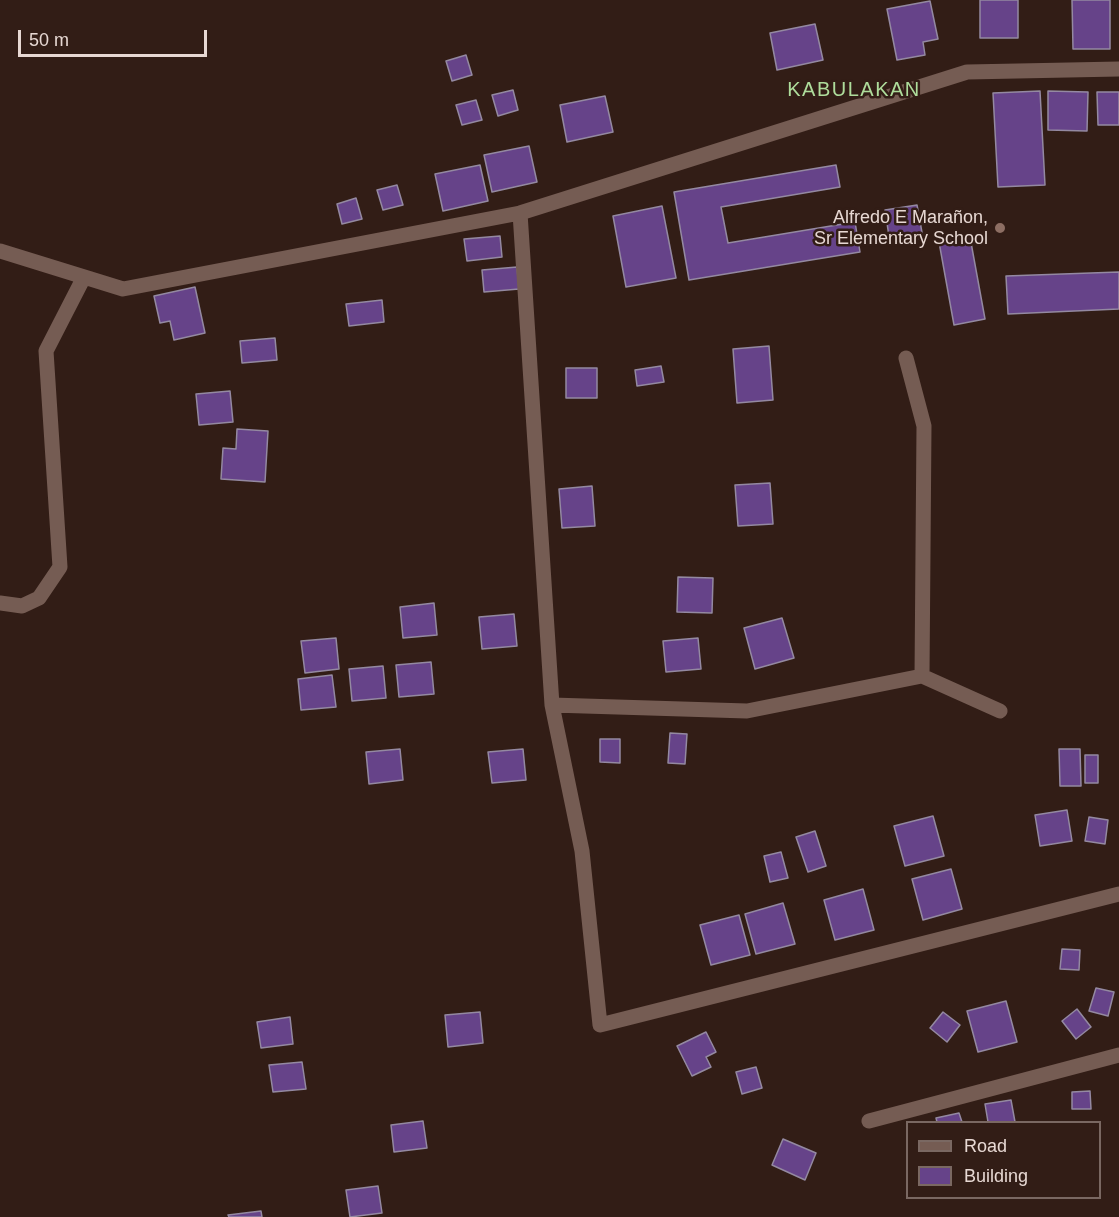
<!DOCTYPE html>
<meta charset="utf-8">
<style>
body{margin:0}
#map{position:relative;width:1119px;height:1217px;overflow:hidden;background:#321d16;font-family:Arial,sans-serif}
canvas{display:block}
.legend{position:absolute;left:906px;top:1121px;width:195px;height:78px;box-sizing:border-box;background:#321d16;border:2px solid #7a6862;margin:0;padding:8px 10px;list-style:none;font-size:18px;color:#e7d8d3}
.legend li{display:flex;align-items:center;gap:12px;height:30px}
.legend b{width:30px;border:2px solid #7a6862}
.scale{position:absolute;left:18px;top:30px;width:189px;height:27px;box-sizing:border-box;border:3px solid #e7d8d3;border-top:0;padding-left:8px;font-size:18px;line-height:21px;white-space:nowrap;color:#e7d8d3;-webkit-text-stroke:4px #321d16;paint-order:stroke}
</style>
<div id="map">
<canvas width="1119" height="1217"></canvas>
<ul class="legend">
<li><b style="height:8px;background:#755c53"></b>Road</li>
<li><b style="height:16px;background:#664389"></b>Building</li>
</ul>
<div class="scale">50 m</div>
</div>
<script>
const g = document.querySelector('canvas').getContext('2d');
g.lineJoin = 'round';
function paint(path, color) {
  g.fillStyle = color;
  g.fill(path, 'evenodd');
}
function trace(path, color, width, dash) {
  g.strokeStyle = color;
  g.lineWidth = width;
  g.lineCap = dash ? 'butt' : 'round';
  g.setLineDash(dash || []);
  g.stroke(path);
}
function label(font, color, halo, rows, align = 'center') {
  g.font = font + ' Arial,sans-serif';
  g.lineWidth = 5;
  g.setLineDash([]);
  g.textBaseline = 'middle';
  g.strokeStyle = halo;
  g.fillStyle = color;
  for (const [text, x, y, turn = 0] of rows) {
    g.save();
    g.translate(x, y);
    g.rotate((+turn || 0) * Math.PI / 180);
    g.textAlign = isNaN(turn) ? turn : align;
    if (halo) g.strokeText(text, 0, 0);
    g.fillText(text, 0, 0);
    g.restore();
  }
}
const building = new Path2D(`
 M980,0H1018V38H980Z
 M1072,0H1110V49H1073Z
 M930,1L938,39L923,42L925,55L897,60L887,9Z
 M815,24L823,60L777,70L770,33Z
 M466,55L472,75L452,81L446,61Z
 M513,90L518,110L498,116L492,95Z
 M1040,91L1045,185L998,187L993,93Z
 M1048,91L1088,92L1087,131L1048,130Z
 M1097,92H1119V125H1098Z
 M605,96L613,132L567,142L560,105Z
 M476,100L482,120L462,125L456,105Z
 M529,146L537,182L492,192L484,155Z
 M480,165L488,201L443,211L435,174Z
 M836,165L840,187L721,207L728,243L855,222L860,252L689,280L674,192Z
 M397,185L403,205L383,210L377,190Z
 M356,198L362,219L342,224L337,204Z
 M917,205L923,238L890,243L885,210Z
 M662,206L676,278L626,287L613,216Z
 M500,236L502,257L467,261L464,239Z
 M970,237L985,319L954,325L939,242Z
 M517,267L519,289L484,292L482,270Z
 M1119,272V309L1008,314L1006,276Z
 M195,287L205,333L174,340L170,321L160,323L154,296Z
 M382,300L384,322L349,326L346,304Z
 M275,338L277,360L242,363L240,341Z
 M769,346L773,400L737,403L733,349Z
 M661,366L664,382L637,386L635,370Z
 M566,368H597V398H566Z
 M230,391L233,422L199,425L196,394Z
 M237,429L268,431L265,482L221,479L223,448L236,449Z
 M770,483L773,524L738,526L735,485Z
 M592,486L595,526L562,528L559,489Z
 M678,577L713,578L712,613L677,612Z
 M434,603L437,635L403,638L400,607Z
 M514,614L517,646L482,649L479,617Z
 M782,618L794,658L755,669L744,628Z
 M336,638L339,669L305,673L301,641Z
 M698,638L701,669L666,672L663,641Z
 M431,662L434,694L399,697L396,665Z
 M383,666L386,698L352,701L349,669Z
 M332,675L336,707L301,710L298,679Z
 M670,733L687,734L685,764L668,763Z
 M600,739H620V763L600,762Z
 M400,749L403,780L369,784L366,752Z
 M523,749L526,780L492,783L488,752Z
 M1059,749H1080L1081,786H1060Z
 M1085,755H1098V783H1085Z
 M1067,810L1072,841L1040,846L1035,815Z
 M933,816L944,856L905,866L894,826Z
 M1089,817L1108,820L1105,844L1085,841Z
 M815,831L826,866L808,872L796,837Z
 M781,852L788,878L770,882L764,856Z
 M951,869L962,909L923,920L912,879Z
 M863,889L874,930L835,940L824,900Z
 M783,903L795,944L756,954L745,914Z
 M739,915L750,955L711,965L700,925Z
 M1062,949L1080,950L1079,970L1060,969Z
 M1096,988L1114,992L1108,1016L1089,1011Z
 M1006,1001L1017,1042L978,1052L967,1011Z
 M1077,1009L1091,1027L1076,1039L1062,1021Z
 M480,1012L483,1043L448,1047L445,1015Z
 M943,1012L960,1025L947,1042L930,1028Z
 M290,1017L293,1044L261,1048L257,1022Z
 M706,1032L716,1052L706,1057L711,1067L692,1076L677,1046Z
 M302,1062L306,1089L273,1092L269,1065Z
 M756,1067L762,1088L742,1094L736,1072Z
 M1090,1091L1091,1109H1072V1092Z
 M1011,1100L1015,1122H988L985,1104Z
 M959,1113L962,1122H937L936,1118Z
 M423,1121L427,1148L394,1152L391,1125Z
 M783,1139L816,1153L805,1180L772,1165Z
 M378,1186L382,1213L350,1217L346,1190Z
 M261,1211L262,1217H229L228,1215Z`);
paint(building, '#664389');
trace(building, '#9489a1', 1.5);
trace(new Path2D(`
 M520,213L552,705L582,851L600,1025L1119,894
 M0,251L123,289L520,213L967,72L1119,69
 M906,358L924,426L922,676
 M0,603L22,606L39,598L60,567L46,351L84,277
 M552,705L747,711L922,676L1000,711
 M869,1121L1119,1055`), '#755c53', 15);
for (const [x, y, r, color] of [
 [1000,228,6,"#8d6e63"]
]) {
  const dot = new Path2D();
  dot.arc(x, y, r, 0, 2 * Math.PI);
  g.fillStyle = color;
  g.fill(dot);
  trace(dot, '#321d16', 2);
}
label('18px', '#e7d8d3', '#321d16', [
 ["Alfredo E Marañon,",988,218],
 ["Sr Elementary School",988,239]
], 'right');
g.letterSpacing = '1.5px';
label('20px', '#aedc9b', '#321d16', [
 ["KABULAKAN",854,90]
]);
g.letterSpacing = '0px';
</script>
